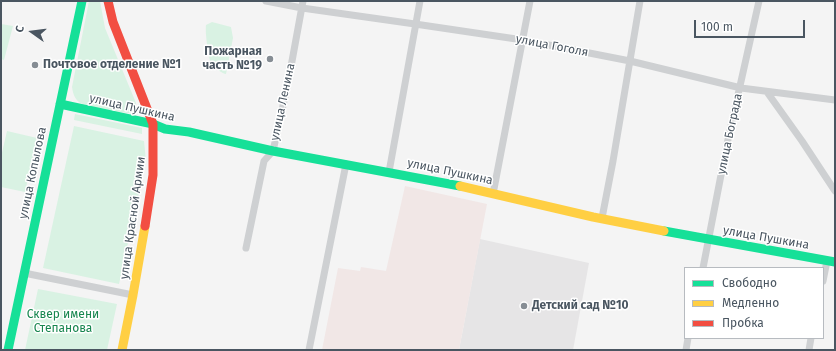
<!DOCTYPE html>
<meta charset="utf-8">
<style>
body{margin:0}
#map{position:relative;width:836px;height:351px;overflow:hidden;background:#f4f4f4;font-family:"Fira Sans",sans-serif}
canvas{display:block}
.frame{position:absolute;inset:0;border:2px solid #4a5661;pointer-events:none}
.legend{position:absolute;left:684px;top:267px;width:140px;height:72px;box-sizing:border-box;background:#fff;border:1px solid #b7bbc0;margin:0;padding:5px 7px;list-style:none;font-size:12px;color:#4a5661}
.legend li{display:flex;align-items:center;gap:8px;height:20px}
.legend b{width:20px;border:1px solid #b7bbc0}
.north{position:absolute;left:12px;top:12px;width:40px;height:40px;-webkit-text-stroke:3px #fff;paint-order:stroke;rotate:284deg;font-size:11px;font-weight:700;line-height:16px;text-align:center;color:#4a5661}
.north::after{content:'';display:block;margin:auto;width:14px;height:18px;background:#4a5661;clip-path:polygon(50% 0,100% 100%,50% 72%,0 100%)}
.scale{position:absolute;left:694px;top:20px;width:111px;height:18px;box-sizing:border-box;border:2px solid #4a5661;border-top:0;padding-left:5px;font-size:12px;line-height:14px;white-space:nowrap;color:#4a5661;-webkit-text-stroke:3px #fff;paint-order:stroke}
</style>
<div id="map">
<canvas width="836" height="351"></canvas>
<div class="frame"></div>
<ul class="legend">
<li><b style="height:5px;background:#16e098"></b>Свободно</li>
<li><b style="height:5px;background:#ffcf43"></b>Медленно</li>
<li><b style="height:5px;background:#f24e42"></b>Пробка</li>
</ul>
<div class="north">С</div>
<div class="scale">100 m</div>
</div>
<script>
const g = document.querySelector('canvas').getContext('2d');
g.lineJoin = 'round';
function paint(path, color) {
  g.fillStyle = color;
  g.fill(path, 'evenodd');
}
function trace(path, color, width, dash) {
  g.strokeStyle = color;
  g.lineWidth = width;
  g.lineCap = dash ? 'butt' : 'round';
  g.setLineDash(dash || []);
  g.stroke(path);
}
function label(font, color, halo, rows, align = 'center') {
  g.font = font + ' "Fira Sans",sans-serif';
  g.lineWidth = 3;
  g.setLineDash([]);
  g.textBaseline = 'middle';
  g.strokeStyle = halo;
  g.fillStyle = color;
  for (const [text, x, y, turn = 0] of rows) {
    g.save();
    g.translate(x, y);
    g.rotate((+turn || 0) * Math.PI / 180);
    g.textAlign = isNaN(turn) ? turn : align;
    if (halo) g.strokeText(text, 0, 0);
    g.fillText(text, 0, 0);
    g.restore();
  }
}
paint(new Path2D(`
 M480,239L589,263L573,350H459Z`), '#e6e5e6');
paint(new Path2D(`
 M405,186L487,204L459,350H322L338,268L360,271L361,267L386,271Z`), '#f1e7e6');
paint(new Path2D(`
 M89,1H100L105,28L136,103V109L131,113C123,113 85,107 79,102C74,98 73,93 72,87Z
 M212,22L231,27L233,38L226,74C221,73 214,67 211,63C208,56 205,32 206,25Z
 M1,24L13,26L4,60L1,59Z
 M75,114L142,128V134L74,120Z
 M74,126L144,141L146,161L119,284L43,268Z
 M7,131L37,138L25,192L1,187V157Z
 M38,289L117,304L107,350H25Z`), '#d9f2e3');
trace(new Path2D(`
 M266,1L302,8L415,24L523,40L630,61L741,88L835,100
 M767,92L802,141L835,191
 M389,172L420,1
 M493,194L530,1
 M602,218L613,161L640,1
 M246,248L264,161L273,151L288,83L303,1
 M703,268L727,144L759,1
 M24,273L133,295
 M823,281L827,261
 M309,350L346,164
 M686,350L688,338
 M809,350L811,338`), '#ced0d2', 7);
trace(new Path2D(`
 M60,104L153,124L165,129L189,132L273,151L460,186
 M664,231L835,262
 M8,350L82,1`), '#16e098', 9);
trace(new Path2D(`
 M460,186L593,217L664,231
 M122,350L133,295L145,226`), '#ffcf43', 9);
trace(new Path2D(`
 M108,1L113,22L153,124V175L145,226`), '#f24e42', 9);
for (const [x, y, r, color] of [
 [270,59,4,"#868d94"],
 [35,65,4,"#868d94"],
 [524,306,4,"#868d94"]
]) {
  const dot = new Path2D();
  dot.arc(x, y, r, 0, 2 * Math.PI);
  g.fillStyle = color;
  g.fill(dot);
  trace(dot, '#fff', 1.5);
}
label('12px', '#4a5661', '#fff', [
 ["улица Гоголя",552,46,11],
 ["улица Ленина",283,102,-78],
 ["улица Пушкина",132,108,13],
 ["улица Бограда",730,134,-78],
 ["улица Пушкина",450,172,12],
 ["улица Копылова",33,173,-78],
 ["улица Красной Армии",133,218,-82],
 ["улица Пушкина",766,238,10]
]);
label('bold 12px', '#4a5661', '#fff', [
 ["Пожарная",262,52,"right"],
 ["часть №19",262,66,"right"],
 ["Почтовое отделение №1",43,65],
 ["Детский сад №10",532,306]
], 'left');
label('12px', '#17864f', '#fff', [
 ["Сквер имени",63,315],
 ["Степанова",63,329]
]);
</script>
